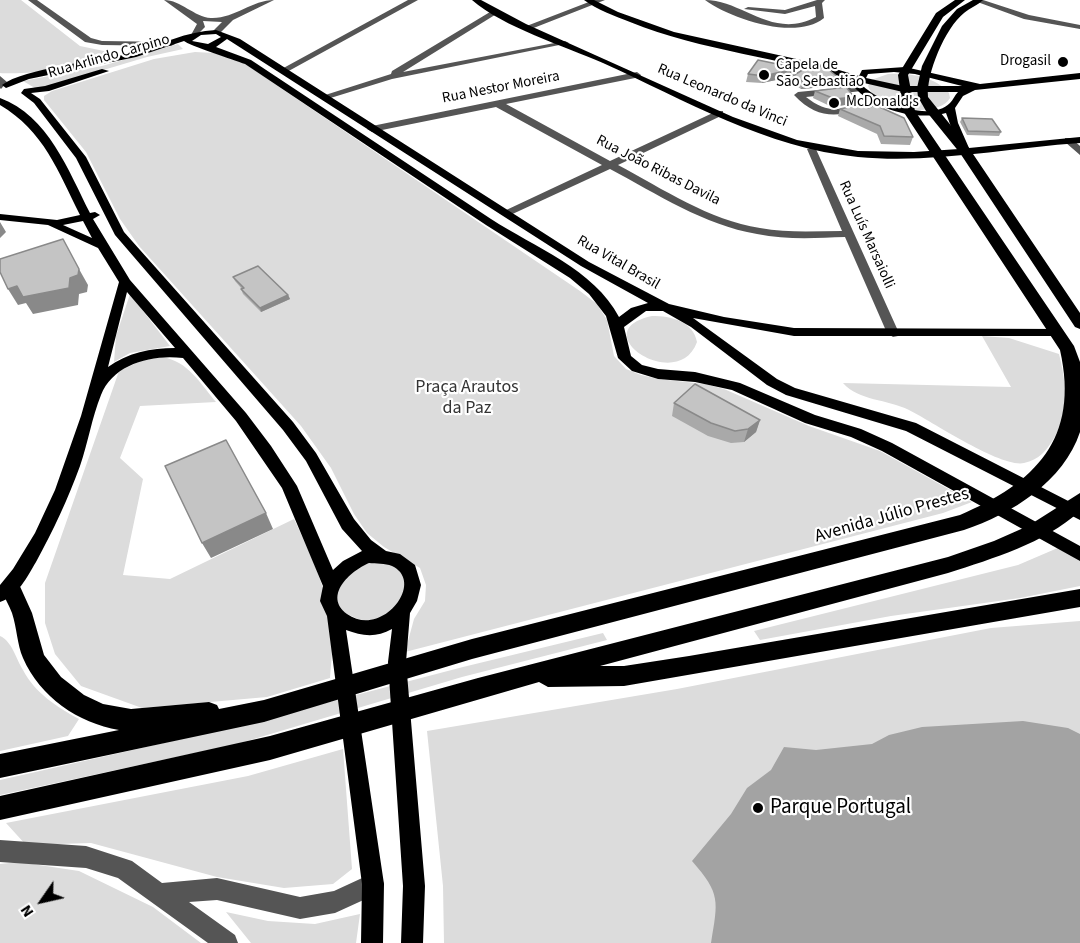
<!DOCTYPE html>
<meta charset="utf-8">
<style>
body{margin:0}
#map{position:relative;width:1080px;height:943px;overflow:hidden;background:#fff;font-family:"Source Sans 3",sans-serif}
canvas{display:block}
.north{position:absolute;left:12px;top:871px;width:60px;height:60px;-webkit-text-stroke:4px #fff;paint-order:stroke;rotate:236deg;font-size:16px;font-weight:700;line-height:24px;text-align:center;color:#000}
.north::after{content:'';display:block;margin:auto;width:21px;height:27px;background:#000;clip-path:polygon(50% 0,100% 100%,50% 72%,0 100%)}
</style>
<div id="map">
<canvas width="1080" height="943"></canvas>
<div class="north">N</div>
</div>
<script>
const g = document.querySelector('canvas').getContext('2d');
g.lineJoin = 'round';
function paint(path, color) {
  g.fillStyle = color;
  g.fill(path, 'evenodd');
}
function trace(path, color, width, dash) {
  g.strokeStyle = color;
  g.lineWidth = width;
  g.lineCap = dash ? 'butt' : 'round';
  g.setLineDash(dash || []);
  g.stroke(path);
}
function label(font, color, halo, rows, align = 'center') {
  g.font = font + ' "Source Sans 3",sans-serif';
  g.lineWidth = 4.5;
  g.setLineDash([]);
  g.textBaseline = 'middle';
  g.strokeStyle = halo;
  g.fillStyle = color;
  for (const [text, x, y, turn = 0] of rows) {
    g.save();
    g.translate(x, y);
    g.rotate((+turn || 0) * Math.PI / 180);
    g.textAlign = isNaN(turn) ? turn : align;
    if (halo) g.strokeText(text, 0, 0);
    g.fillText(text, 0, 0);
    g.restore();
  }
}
paint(new Path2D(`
 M0,0H21L80,46L104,51L107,54C89,69 23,75 0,73Z
 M178,44L183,49L147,57L43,88H35L23,81L102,66Z
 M195,52L214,53L244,63L580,291L597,304L607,320L614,356L626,369L641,375L658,379L705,384L724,389L809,426L880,451L972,502L943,513L405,652L414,619L425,601L426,585L420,568L384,547L367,533L354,514L331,468L301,426L139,246L120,219L86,152L44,100V96L52,91L154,59Z
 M888,74C910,73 934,76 949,93L950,98C937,120 876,109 868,86L871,80Z
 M130,294L170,346L130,353L114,362L116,336Z
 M652,316C671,316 693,321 697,342C678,395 582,331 652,316Z
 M982,336L1009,338L1059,354C1066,382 1070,412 1054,438C1047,450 1039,460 1024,463C1001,468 933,422 909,410C887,399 859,401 843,383L1011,387Z
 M162,357C189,362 199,382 216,402L140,406L120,458L143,479L123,575L170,579L294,519C311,555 330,595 332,635C333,649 331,664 330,678L267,697L142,708L81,686L55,654L45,623V583L119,371L143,360Z
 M1060,547L1080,559V586L1020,598L891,616L760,640L754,631L1018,565Z
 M379,560L399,568L409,585L402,607L368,624L337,609L334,590L356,565Z
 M1080,621V943H444L443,886L427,731L677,689L991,628Z
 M603,633L607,640L462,677L237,744L0,795V780L230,728L463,667Z
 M0,636C12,641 16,659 23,670C35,693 57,707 79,719L68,736L0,751Z
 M343,749L352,869L333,884L284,888L217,877L91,843L26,845L6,823L248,776Z
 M19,862L79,871L153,907L201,943H0V864Z
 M226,912L268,921L315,924L360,914L356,943H251Z`), '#dcdcdc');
paint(new Path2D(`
 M1023,721L1068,728L1080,734V943H711C718,901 721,894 692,861L731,814L747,788L771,770L784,747L816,750L872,744L889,735L922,727Z`), '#a3a3a3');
paint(new Path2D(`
 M28,0H37L91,38L102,41L171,42L175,44L171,46L102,45L85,42Z
 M164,0C181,0 194,17 211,18C234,19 252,0 274,0L233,20L219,34L212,32L222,22L203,21L205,27L195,37L191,35L197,24Z
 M408,0H418L285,73L278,71Z
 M594,0H605L531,29L524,27Z
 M705,0C743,0 772,40 816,17L815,6L785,14L744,9L748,7L785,10L817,0H825L822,3L824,18C796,41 731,19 705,0Z
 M972,0H983L1029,15L1080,25V29L1024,19Z
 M495,9L499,11L498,13L403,72L565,41L569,43L392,79L324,100L319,97L391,74L392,71Z
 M637,72L641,75L640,77L506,104L610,161L717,111H723V115L618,165C663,189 709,220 760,228C787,233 815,231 842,231L807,149L815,147L899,333L898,336L893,337L887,333L845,237C816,238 786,240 757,234C704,225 657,194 610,169L506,217L501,214L502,212L602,165L496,107L372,132L367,129L372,126Z
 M0,76L7,82L1,89L0,88Z
 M859,86L863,89L862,91L806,97C832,118 848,107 877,99L880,100V104C846,114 822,125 794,95L798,92Z
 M1065,138H1071L1080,146V155L1065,142Z
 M0,840L86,846L132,861L162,883L217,878L300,897L334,891L373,873L381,876L384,884L381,892L335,913L300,919L217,900L189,902L235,935L238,943H208L118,878L86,868L0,862Z`), '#555');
paint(new Path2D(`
 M472,0H481L526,24L733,117L797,140L858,151L914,152L959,149L946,113C916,121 875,110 854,87L856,81C782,58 702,51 630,22C615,16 597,10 584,0H594L618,12L674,32L819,64L859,76L862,70L905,67L980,84L1080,73V79L975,90L963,96L955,108L958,123L969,148L1080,137V143C1007,148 932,164 858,157C766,148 685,100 603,63C564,46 503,27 472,0ZM894,72L915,74L962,86H903L866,78L868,74ZM864,83L903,92H958C955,95 953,100 950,103C930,123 880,102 863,86Z
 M216,30L240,39L589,262L669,304L724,317L794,328L1062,329L1063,332L1062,335L1057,336H794L693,318L777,379L795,388L916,423L1080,507V520L906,431L786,395L767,385L691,327L663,311H646L624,327L631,356L642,365L658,369L695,372L740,383L815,415L861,429L892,443L1080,546V561L882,451L851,437L805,423L732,390L695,382L658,379L632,371L618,358L606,316L589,294L570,278L486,225L245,64C234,60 188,45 184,41L136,57L29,79L6,88L2,85C24,68 100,61 131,53C160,45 187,31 216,30ZM216,34L221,37L208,44L192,41L201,35ZM227,39L581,266L648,303L631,308L619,317C594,269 534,247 491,219C411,166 331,113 251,60L216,47Z
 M102,69L109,71L49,91L31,93L40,99L86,157L124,232L293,422L316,453L354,519L371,540L386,551L400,554L415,565L421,585L417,601L410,613L406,662L425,886L423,943H401L403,886L388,662L392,629C376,638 362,636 346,630L384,884L383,943H361L362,884L327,616L320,601L323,586L282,488L236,421L183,358C152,354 113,364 101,395C92,417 88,443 80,466C68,499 53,531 36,562C27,577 18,596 0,602V585L13,569L35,533L55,490L81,416L119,282L98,248L48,225L0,220V214L57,220L80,215C58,171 44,131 0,105V98C48,115 69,172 90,213L95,212L100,215L93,219L130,280L246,413L271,446L297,486L333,570L343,561L362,551L342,529L306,461L283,430L115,235L76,158L34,103L21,93L24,89L45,86ZM83,221L92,238L63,225ZM127,292L175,348C151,348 127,353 108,367ZM369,563C376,564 385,563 392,566C426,582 382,639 347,614C323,596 350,571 369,563Z`), '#000');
paint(new Path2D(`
 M955,0H965L943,17L908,75L915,111L1074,346L1080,362V432C1064,481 1012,514 964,530L472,659L264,722L0,778V754L119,730C78,723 40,697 23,658C17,644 17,628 12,613C9,605 4,597 1,588L4,582L11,579L18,582L32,613L44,655L61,677L84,695L103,704L131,709L209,702L217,705L219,709L264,700L472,639L960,515C1035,483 1080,439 1060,350L903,111L898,75L936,13Z
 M973,0H983C978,5 970,8 964,13C945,28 926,74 928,97L969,148L1080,313V329L1075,327L960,153L926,111L918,97L917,88L922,66L942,26L957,9Z
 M1080,493V511C1043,544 994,558 948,573L600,666H624L689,656L1080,589V607L624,686L548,687L539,682L270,760L0,820V796L270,736L478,678L948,557L994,541L1028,526Z`), '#000');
paint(new Path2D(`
 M748,74H795L836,86L801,89L792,83L794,76L762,83L746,82Z
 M815,91L851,104L832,107L813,98Z
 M840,109L913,137L910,145L881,144L877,134L838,116Z
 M962,118L1001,132L999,136L967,135L960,122Z
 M233,277L288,295L290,299L261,312L243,294L241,289H242L235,281Z
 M674,403L760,420L756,432L744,442L731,443L708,436L672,416Z`), '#a9a9a9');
paint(new Path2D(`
 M797,68L795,76L762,83L764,76Z
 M839,78L836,86L801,89L803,82Z
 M854,97L851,104L832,107L835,99Z
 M0,222L6,232L0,238Z
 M79,269L88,285L87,292L79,294L78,305L33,314L26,303L18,305L8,289L17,286L70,278Z
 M288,295L290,299L261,312L260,308Z
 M760,420L756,432L744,442L748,429Z
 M266,513L273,529L211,558L202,543Z`), '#898989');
const building = new Path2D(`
 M758,60L797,68L764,76L748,74Z
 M811,65L829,70L839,78L803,82L794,75Z
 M846,87L854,97L835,99L815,91Z
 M863,104L868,108L875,105L904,118L913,137L884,136L880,126L840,109Z
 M962,118L992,119L1001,132L968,131Z
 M63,239L79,269L78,275L70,278L69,288L23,297L17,286L8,289L0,272V259Z
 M258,266L288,295L260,308L241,289L244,288L233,277Z
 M695,384L760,420L748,429L735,431L711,423L674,403Z
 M226,440L266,513L202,543L165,466Z`);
paint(building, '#c4c4c4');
trace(building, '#898989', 1.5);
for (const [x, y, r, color] of [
 [1063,62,6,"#000"],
 [764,75,6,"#000"],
 [834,103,6,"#000"],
 [758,808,6,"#000"]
]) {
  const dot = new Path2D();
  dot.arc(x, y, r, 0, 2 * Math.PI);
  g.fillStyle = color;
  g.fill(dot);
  trace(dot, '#fff', 2);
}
label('15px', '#000', '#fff', [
 ["Rua Arlindo Carpino",109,57,-16],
 ["Rua Nestor Moreira",501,88,-11],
 ["Rua Leonardo da Vinci",722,96,23],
 ["Rua João Ribas Davila",658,171,27],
 ["Rua Luís Marsaiolli",866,235,66],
 ["Rua Vital Brasil",618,263,30]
]);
label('15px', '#000', '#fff', [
 ["Drogasil",1051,62,"right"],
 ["Capela de",776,66],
 ["São Sebastião",776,83],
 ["McDonald's",846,103]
], 'left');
label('18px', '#333', '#fff', [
 ["Praça Arautos",467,388],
 ["da Paz",467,409]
]);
label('18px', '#000', '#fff', [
 ["Avenida Júlio Prestes",892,516,-16]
]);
label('21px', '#000', '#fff', [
 ["Parque Portugal",770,808]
], 'left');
</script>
